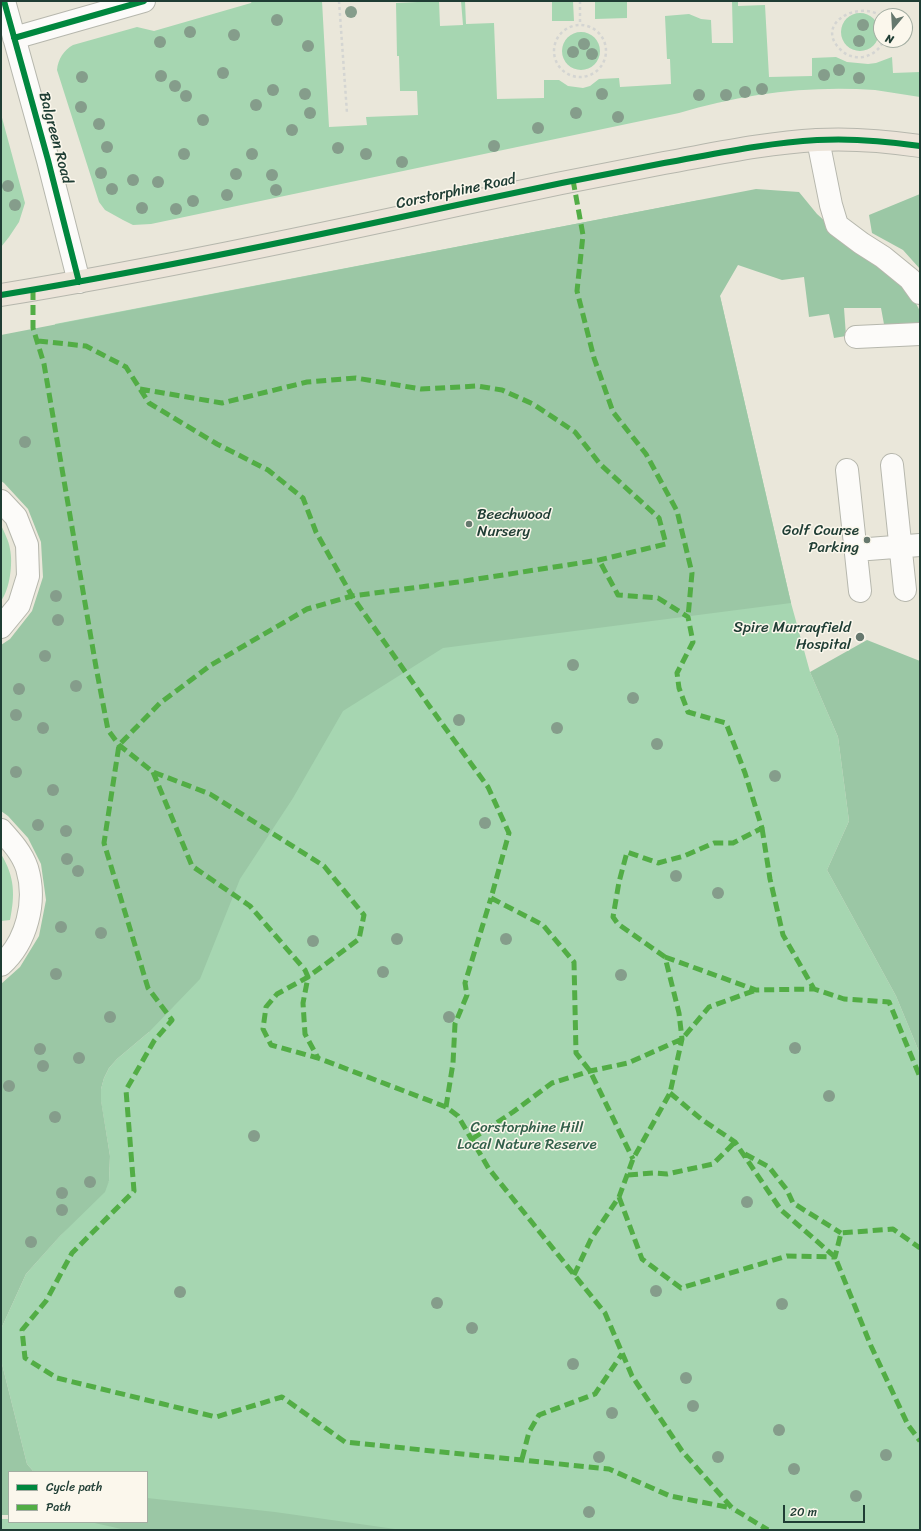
<!DOCTYPE html>
<style>
body{margin:0}
#map{position:relative;width:921px;height:1531px;overflow:hidden;background:#eae7da;font-family:Sriracha,sans-serif}
canvas{display:block}
.frame{position:absolute;inset:0;border:2px solid #1f3d34;pointer-events:none}
.legend{position:absolute;left:8px;top:1471px;width:140px;height:52px;box-sizing:border-box;background:#fbf7ec;border:1px solid #a3ada2;margin:0;padding:5px 7px;list-style:none;font-size:12px;color:#1f3d34}
.legend li{display:flex;align-items:center;gap:8px;height:20px}
.legend b{width:20px;border:1px solid #a3ada2}
.north{position:absolute;left:873px;top:8px;width:40px;height:40px;box-sizing:border-box;background:#fbf7ec;border:1px solid #a3ada2;border-radius:50%;rotate:198deg;font-size:11px;font-weight:700;line-height:16px;text-align:center;color:#1f3d34}
.north::after{content:'';display:block;margin:auto;width:14px;height:18px;background:#66786e;clip-path:polygon(50% 0,100% 100%,50% 72%,0 100%)}
.scale{position:absolute;left:783px;top:1505px;width:82px;height:18px;box-sizing:border-box;border:2px solid #1f3d34;border-top:0;padding-left:5px;font-size:12px;line-height:14px;white-space:nowrap;color:#1f3d34;-webkit-text-stroke:3px #fbf7ec;paint-order:stroke}
</style>
<div id="map">
<canvas width="921" height="1531"></canvas>
<div class="frame"></div>
<ul class="legend">
<li><b style="height:5px;background:#00873e"></b>Cycle path</li>
<li><b style="height:5px;background:#52ad45"></b>Path</li>
</ul>
<div class="north">N</div>
<div class="scale">20 m</div>
</div>
<script>
const g = document.querySelector('canvas').getContext('2d');
g.lineJoin = 'round';
function paint(path, color) {
  g.fillStyle = color;
  g.fill(path, 'evenodd');
}
function trace(path, color, width, dash) {
  g.strokeStyle = color;
  g.lineWidth = width;
  g.lineCap = dash ? 'butt' : 'round';
  g.setLineDash(dash || []);
  g.stroke(path);
}
function label(font, color, halo, rows, align = 'center') {
  g.font = font + ' Sriracha,sans-serif';
  g.lineWidth = 3;
  g.setLineDash([]);
  g.textBaseline = 'middle';
  g.strokeStyle = halo;
  g.fillStyle = color;
  for (const [text, x, y, turn = 0] of rows) {
    g.save();
    g.translate(x, y);
    g.rotate((+turn || 0) * Math.PI / 180);
    g.textAlign = isNaN(turn) ? turn : align;
    if (halo) g.strokeText(text, 0, 0);
    g.fillText(text, 0, 0);
    g.restore();
  }
}
paint(new Path2D(`
 M252,1H322L329,127L367,125L366,117L418,115L417,91H400L399,56H397L396,3L439,1L440,26L463,25L461,1H465L466,24L494,23L497,99L544,98V80H559L568,86L583,88L590,86L599,79L619,78L620,87L671,84L670,59H667L665,16L689,14L701,19L711,20L712,43H733L732,1H738V6L765,5L769,77L812,76V58L836,57L847,62L868,64L876,63L892,57L893,73L920,72V97C905,95 890,92 875,90C809,85 742,94 679,113L151,224L133,225L123,220L105,210L99,202L57,70C58,59 64,50 73,45L137,27L154,31L251,3Z
 M552,1H573L574,21H552Z
 M595,1H627V18L595,19Z
 M841 32a19 19 0 1 1 38 0a19 19 0 1 1-38 0Z
 M562 51a19 19 0 1 1 38 0a19 19 0 1 1-38 0Z
 M1,114L25,203L19,222L9,237L1,247Z
 M700,200L720,296L791,603L810,672L838,737L849,821L827,870L896,996L920,1054V1530H150L147,1522V1472H34L27,1464L1,1360V1329L26,1274L109,1181L110,1156L101,1101V1089L104,1078L109,1068L117,1059L149,1032L55,324Z
 M1,525C4,532 9,541 10,549C13,563 10,589 1,601Z
 M1,854C15,877 15,895 10,920L1,921Z
 M1,1519H9V1522H94L146,1530H1Z`), '#a6d6b1');
paint(new Path2D(`
 M756,189L799,192L817,214L838,233L908,289L920,311V320L914,333L886,335L881,308H844L846,336L834,338L829,314L809,317L804,277L782,280L738,265L720,296L791,603L443,648L343,711L293,798L240,879L200,979L149,1032L117,1059L109,1068L104,1078L101,1089V1100L110,1156L109,1181L105,1192L61,1235L26,1274L1,1329V1335V984L20,967L39,936L46,900L41,864L28,838L8,816L1,811V645L10,639L32,611L43,577L41,542L28,509L4,483L1,481V335Z
 M920,194V269L903,250L872,233L869,215Z
 M867,640L920,661V1054L896,996L827,870L849,821L838,737L810,672Z
 M1,1360L27,1464L34,1472H9V1515H1Z
 M147,1498L275,1512L402,1530H126L90,1522H147Z`), '#9bc7a5');
const minor = new Path2D(`
 M4,1L48,160L79,282
 M14,38L144,1
 M818,140L831,205L837,225L861,243L883,257L910,279L920,293
 M856,337L920,334
 M892,465L905,590
 M847,470L860,591
 M1,501L16,517L27,545L28,576L19,605L1,627
 M856,550L920,545
 M1,830C11,841 22,853 27,868C37,901 27,942 1,965`);
const major = new Path2D(`
 M1,295C154,270 306,238 457,205C526,190 595,176 664,163C715,154 765,143 817,140C851,138 886,141 920,146`);
trace(minor, '#b6b7ad', 24);
trace(major, '#b6b7ad', 24);
trace(new Path2D(`
 M339,1L347,113
 M580,1V24
 M881,16C858,0 813,24 841,50C847,56 855,58 863,57C873,55 880,49 884,40
 M554 51a26 26 0 1 1 52 0a26 26 0 1 1-52 0Z`), '#d4d5d2', 2.5, [3, 3]);
trace(minor, '#fcfbf9', 22);
trace(major, '#ece4d9', 22);
trace(new Path2D(`
 M573,180L583,235L577,291L594,358L613,412L646,454L677,511L692,573L688,617
 M33,290V328L44,364L96,667L108,730L119,745L153,772L210,794L324,866L364,915L359,939L308,977L277,994L266,1007L263,1029L271,1045L318,1058L446,1107L458,1116L489,1169L605,1313L632,1376L682,1451L732,1508L768,1530
 M38,341L86,346L126,367L149,403L217,444L268,470L303,498L316,532L352,596L430,707L488,787L509,833L491,898L543,925L574,962L576,1053L590,1071L633,1159
 M140,389L222,403L307,382L356,378L421,389L477,386L502,390L533,404L575,432L600,464L659,518L666,544L599,560L458,582L352,596L307,609L211,665L160,703L119,745L104,843L148,988L172,1020L154,1041L126,1090L134,1191L72,1253L46,1301L22,1330L25,1358L57,1378L216,1417L282,1397L345,1442L609,1469L670,1496L732,1508
 M153,772L192,866L250,906L305,970L308,977L303,1003L305,1034L318,1058
 M762,828L770,879L783,935L814,989
 M665,957L756,990L814,989L844,999L889,1002L920,1077
 M670,1093L701,1119L735,1142L781,1210L835,1257L871,1346L908,1425L920,1441
 M446,1107L453,1063L455,1024L467,995L465,983L491,898
 M472,1139L513,1112L552,1083L590,1071L628,1063L682,1039L709,1007L756,990
 M745,1154L769,1167L787,1190L793,1203L841,1233
 M628,1175L653,1173L667,1174L713,1164L735,1142L737,1144
 M619,1197L642,1259L681,1288L787,1256L835,1257L841,1233L893,1229L920,1248
 M574,1275L591,1239L619,1197L633,1159L670,1093L682,1039L679,1013L665,957L618,924L613,917L619,882L627,852L658,863L684,856L714,843H733L762,828L745,773L726,723L688,712L679,688L677,673L693,642L688,617L658,598L618,595L599,560
 M522,1459L529,1432L539,1415L595,1394L622,1354`), '#52ad45', 5, [10, 5]);
trace(new Path2D(`
 M4,1L48,160L79,282
 M14,38L144,1
 M1,295C154,270 306,238 457,205C526,190 595,176 664,163C715,154 765,143 817,140C851,138 886,141 920,146`), '#00873e', 6);
g.fillStyle = '#859d8b';
for (const [x, y] of [
 [351,12],
 [277,20],
 [863,25],
 [190,32],
 [234,35],
 [859,41],
 [160,42],
 [584,44],
 [308,46],
 [573,52],
 [592,54],
 [839,70],
 [223,73],
 [824,75],
 [161,76],
 [82,77],
 [859,78],
 [175,86],
 [762,89],
 [273,90],
 [745,92],
 [305,94],
 [602,94],
 [699,95],
 [726,95],
 [186,96],
 [256,105],
 [81,107],
 [310,113],
 [576,113],
 [618,117],
 [203,120],
 [99,124],
 [538,128],
 [292,130],
 [494,146],
 [107,147],
 [338,148],
 [184,154],
 [252,154],
 [366,154],
 [402,162],
 [101,173],
 [236,174],
 [272,175],
 [133,180],
 [158,182],
 [8,186],
 [112,189],
 [276,190],
 [227,195],
 [193,201],
 [15,205],
 [142,208],
 [176,209],
 [25,442],
 [56,596],
 [58,620],
 [45,656],
 [573,665],
 [76,686],
 [19,689],
 [633,698],
 [16,715],
 [459,720],
 [43,728],
 [557,728],
 [657,744],
 [16,772],
 [775,776],
 [53,790],
 [485,823],
 [38,825],
 [66,831],
 [67,859],
 [78,871],
 [676,876],
 [718,893],
 [61,927],
 [101,933],
 [397,939],
 [506,939],
 [313,941],
 [383,972],
 [56,974],
 [621,975],
 [110,1017],
 [449,1017],
 [795,1048],
 [40,1049],
 [79,1058],
 [43,1066],
 [9,1086],
 [829,1096],
 [55,1117],
 [254,1136],
 [90,1182],
 [62,1193],
 [747,1202],
 [62,1210],
 [31,1242],
 [656,1291],
 [180,1292],
 [437,1303],
 [782,1304],
 [472,1328],
 [573,1364],
 [686,1378],
 [693,1406],
 [612,1413],
 [779,1430],
 [886,1455],
 [599,1457],
 [718,1457],
 [794,1469],
 [856,1496],
 [589,1512]
]) {
  g.beginPath();
  g.arc(x, y, 6, 0, 2 * Math.PI);
  g.fill();
}
for (const [x, y, r, color] of [
 [469,524,4,"#66786e"],
 [867,540,4,"#66786e"],
 [860,637,5,"#66786e"]
]) {
  const dot = new Path2D();
  dot.arc(x, y, r, 0, 2 * Math.PI);
  g.fillStyle = color;
  g.fill(dot);
  trace(dot, '#fbf7ec', 1.5);
}
label('15px', '#1f3d34', '#fbf7ec', [
 ["Balgreen Road",55,138,75],
 ["Corstorphine Road",456,192,-12]
]);
label('15px', '#1f3d34', '#fbf7ec', [
 ["Beechwood",477,515,"left"],
 ["Nursery",477,532,"left"],
 ["Golf Course",859,531],
 ["Parking",859,548],
 ["Spire Murrayfield",851,628],
 ["Hospital",851,645]
], 'right');
label('15px', '#33604b', '#fbf7ec', [
 ["Corstorphine Hill",527,1128],
 ["Local Nature Reserve",527,1145]
]);
</script>
